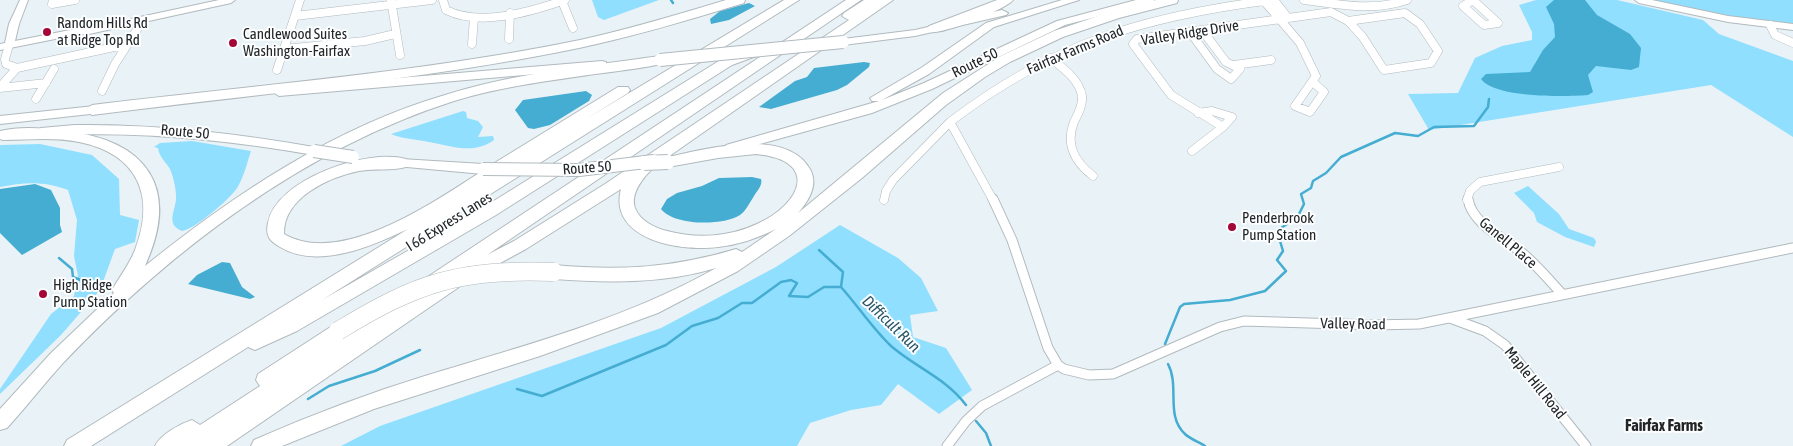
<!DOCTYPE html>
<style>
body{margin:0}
canvas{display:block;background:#e9f2f6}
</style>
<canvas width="1793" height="446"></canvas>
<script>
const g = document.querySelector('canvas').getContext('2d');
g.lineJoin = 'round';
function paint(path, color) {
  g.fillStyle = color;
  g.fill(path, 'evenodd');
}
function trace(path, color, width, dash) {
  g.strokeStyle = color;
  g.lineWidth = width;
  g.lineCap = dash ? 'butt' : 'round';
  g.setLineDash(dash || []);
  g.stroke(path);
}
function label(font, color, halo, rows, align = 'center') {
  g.font = font + ' "Asap Condensed",sans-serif';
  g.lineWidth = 4;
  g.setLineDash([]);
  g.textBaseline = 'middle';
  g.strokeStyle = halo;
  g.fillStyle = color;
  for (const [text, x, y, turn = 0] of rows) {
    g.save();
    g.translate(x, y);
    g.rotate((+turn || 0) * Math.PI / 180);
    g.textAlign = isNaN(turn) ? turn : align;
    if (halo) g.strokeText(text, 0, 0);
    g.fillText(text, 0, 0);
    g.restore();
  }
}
paint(new Path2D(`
 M592,0H659L604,20L598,17Z
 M1536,0H1617L1703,20L1719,34L1793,61V137L1711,85L1429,130L1408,94L1458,93L1475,58L1502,46L1532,40V32L1519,5Z
 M1648,0H1793V24L1747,20Z
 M463,111L466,112L467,118L478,121L483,127L478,137L493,136L494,140C473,155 452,146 429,142C415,139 403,139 391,134Z
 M192,141L251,151C247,163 244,177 237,188C229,200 195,229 182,231C164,224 177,209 176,196C176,188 173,176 170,169C166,162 159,157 158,148L154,147L160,143Z
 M40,144L92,155L119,179L120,215L139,220L135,242L115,249L100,290L61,335L0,394V389L51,314L74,296L78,276L74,256L77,220L68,190C44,181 25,182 0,187V145Z
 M1528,186L1559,214L1569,229L1594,238L1596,242L1594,247L1565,237L1537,222L1534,213L1514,193Z
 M840,225L898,258L921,278L938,311L910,315L913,337L946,348L972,390L939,414L898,384L881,405L851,410L810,423L797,446H341L380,426L661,328L776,267Z`), '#90dfff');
paint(new Path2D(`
 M1554,0H1585L1597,15L1630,34L1641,48L1639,67L1631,70L1596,66L1588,75L1593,92L1588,95C1564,97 1495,98 1481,79L1486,74L1530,72L1543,50L1555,37L1554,24L1546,7Z
 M749,3L755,6L729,20L711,24L710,19L720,11Z
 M864,62L870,63L869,67L847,85L837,90L771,109L759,107L795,81L807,77L814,68Z
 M586,91L592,95L589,101L550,125L534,129L528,128L515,110L523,100Z
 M752,177L761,179C763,185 757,191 754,196C750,202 746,211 740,215C723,226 674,226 661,209L667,199L677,193L702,186L719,178Z
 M35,184L51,190L60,208V225L62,232L22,255L0,233V189Z
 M222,262L230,263L242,287L255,297L250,299L188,284L197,275Z`), '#45add2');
trace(new Path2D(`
 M671,0L673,3
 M819,250L843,272L841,287C858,306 872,328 891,346C915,367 946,378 966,405
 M59,258L72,269L73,277L88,283L109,286
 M1165,344L1180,307L1184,304L1230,300L1265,291L1286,271L1277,260L1283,251L1277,231L1298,216L1304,204L1301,194L1311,188L1313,181L1326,173L1341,157L1395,133L1418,136L1434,127L1474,126L1488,107L1489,99
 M1168,364C1180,386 1165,416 1185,434C1190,439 1199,442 1205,446
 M517,389L542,396L666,345L692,326L718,318L742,303H752L781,282L791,280L797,283L789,296L808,297L824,287H841
 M308,399L329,386L375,371L420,350
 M976,421L986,433L991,446`), '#45add2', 2.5);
const minorFar1 = new Path2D(`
 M53,0L52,4L75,0
 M391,0L400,55
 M443,0L446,10C480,27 530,12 565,0
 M1274,0L1288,18
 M1304,0C1340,4 1372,12 1407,0
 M1473,0L1498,23L1484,25L1463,6Z
 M562,1L573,28
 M1264,1L1300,43L1316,76L1295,106L1310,112L1324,92L1313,82
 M1405,13L1420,24L1438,51L1431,63L1384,70L1362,36L1348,21Z
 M295,16L432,0
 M1770,25L1775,35L1793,43
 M1190,32L1217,69L1231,79L1240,69L1226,62L1202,30
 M509,39L510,13
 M472,44L474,18
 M9,45L5,59L6,64L17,68
 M284,49L365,41L395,34
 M1050,58C1063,68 1079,79 1082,96C1083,105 1078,114 1074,122C1065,145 1075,162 1093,176
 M1234,65L1271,60
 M17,68L128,44
 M277,70L300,0
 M0,87L17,68
 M0,88L46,83
 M102,91L115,64L138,28
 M36,99L54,69
 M1198,113L1212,111L1232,117L1223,127
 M1192,151L1223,127L1171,95L1133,44L1137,39L1331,12L1348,21
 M884,200L886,191L893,180L950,122
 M993,200L950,122C1053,43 1145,16 1272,0
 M1467,200L1470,191L1480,182L1559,167`);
const minor = new Path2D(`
 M993,199L1012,240L1048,348L1058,365L1064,369L1089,375L1113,374L1220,327L1244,321L1373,325L1419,324L1793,248
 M1468,199C1472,224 1503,237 1521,252C1536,264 1549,280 1562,294
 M1450,318L1485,331L1505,345L1586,446
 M947,446L966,421L982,406L1058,365`);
const tertiary = new Path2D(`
 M20,0H28L19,24L15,41L75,29L89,28L219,0H235L231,3L89,34L75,35L0,50V44L5,43L9,24Z
 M1635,0H1652L1728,16L1793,24V30L1728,22L1639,3Z`);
const primary = new Path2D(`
 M602,61L606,62V68L279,96L273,92L279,88Z
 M104,105L108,106L110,109L108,112L0,124V116Z
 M75,125C156,124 235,133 314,147L320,151L314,155C223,139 133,130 41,136L35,132L41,128Z`);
const trunk = new Path2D(`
 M1062,0H1079L994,27L929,74L882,100L924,83L1057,21L1136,0H1154L1153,2L1065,25L932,89L872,113L731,152L725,148L726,145L879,101H872L870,98L921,68L986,23Z
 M1002,10L1008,13L1006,15L915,36L843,45L837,42L843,39L915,30Z
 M401,159L483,164L490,169L483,174L396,166L395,163Z`);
const motorway = new Path2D(`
 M726,0H745L744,3C689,20 635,36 579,48C419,81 255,94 92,115L85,110L92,105C255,85 419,73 580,40C629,29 677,15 726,0Z
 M784,0H799L322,300L484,207L722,59L754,48L761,52L759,55L732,65L496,215L297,331L255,350L248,347L91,446H64L67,440L408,229C372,246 318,270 280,247C270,241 265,236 268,223C276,179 368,148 406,159L409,163L406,167C391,171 375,168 359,171C329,177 283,198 284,234C346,270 449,191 501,159C540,135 579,111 618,87H628L630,90L628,93L586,119Z
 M846,0H861L487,255L514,241L605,184L849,20L842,16L844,13L864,0H893L668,157C706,149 788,126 811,171C818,186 808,202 798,213L943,93L1001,56L1054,31L1110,12L1156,0H1178L1177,3L1119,18L1063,37L1010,62L985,77L946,105L862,178L789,236L738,271L658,313L540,356L374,409L282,446H251L254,440C311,415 369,393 428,375C526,345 626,319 716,268C663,284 608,283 554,279L548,277L545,272L548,267L554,265C619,271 673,268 736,249L742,252L776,229C758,238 738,245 718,247C681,252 608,240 621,189L526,249L478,275L472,276L466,275L464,270L455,276L462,282L459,287L227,446H155C161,434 180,424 192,420L200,425L260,386L256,380L258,374L332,326L338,324L344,326L346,330L396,298L402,296L408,298L410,302L430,289L423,283L426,278ZM756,154C820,160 802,204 757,224C729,237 697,239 667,231C655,228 640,221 635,208C629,191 649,170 661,162L663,166L668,167L718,158Z
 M997,0H1013C1005,10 942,35 929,32L927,29L929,26Z
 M660,56L667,60L665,63C645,68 624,70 603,73C554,80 502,86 454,101C304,149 171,250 63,363C44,384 26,407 7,428L0,430V409L51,353L114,293L112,290C120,276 129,265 135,250C156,196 138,154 79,142C54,137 28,140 3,140L0,139V131C20,126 45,128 65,131C147,140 181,188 145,266C235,194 333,128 445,95C515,73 588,66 660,56Z`);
trace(minorFar1, '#b1babe', 9);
trace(minor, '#b1babe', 11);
trace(tertiary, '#b1babe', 2);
trace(primary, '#b1babe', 2);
trace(trunk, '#b1babe', 2);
trace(motorway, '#b1babe', 2);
trace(minorFar1, '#fff', 8);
trace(minor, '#fff', 9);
paint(tertiary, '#fff');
paint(primary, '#fff');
paint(trunk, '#fff');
paint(motorway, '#fff');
const primaryBridge = new Path2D(`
 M314,151L353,157`);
const trunkBridge = new Path2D(`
 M660,60L843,42
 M483,169L579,170L654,161`);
const motorwayBridgeFar1 = new Path2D(`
 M644,163L668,162`);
const motorwayBridge = new Path2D(`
 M338,331C416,283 461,268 554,272`);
trace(primaryBridge, '#b1babe', 14, []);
trace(trunkBridge, '#b1babe', 14, []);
trace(motorwayBridgeFar1, '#b1babe', 16, []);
trace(motorwayBridge, '#b1babe', 19, []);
trace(primaryBridge, '#fff', 12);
trace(trunkBridge, '#fff', 12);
trace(motorwayBridgeFar1, '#fff', 14);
trace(motorwayBridge, '#fff', 18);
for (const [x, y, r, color] of [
 [47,32,5,"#a40736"],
 [233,43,5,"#a40736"],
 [1232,227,5,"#a40736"],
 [43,294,5,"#a40736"]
]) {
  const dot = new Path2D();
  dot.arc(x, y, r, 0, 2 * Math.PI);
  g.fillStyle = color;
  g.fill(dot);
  trace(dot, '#fcfeff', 2);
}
label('15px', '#212526', '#fcfeff', [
 ["Random Hills Rd",57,23],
 ["at Ridge Top Rd",57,40],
 ["Candlewood Suites",243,34],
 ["Washington-Fairfax",243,51],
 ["Penderbrook",1242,218],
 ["Pump Station",1242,235],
 ["High Ridge",53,285],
 ["Pump Station",53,302]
], 'left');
label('15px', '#212526', '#fcfeff', [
 ["Valley Ridge Drive",1190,33,-9],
 ["Fairfax Farms Road",1075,50,-23],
 ["Route 50",975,63,-26],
 ["Route 50",185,132,5],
 ["Route 50",587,168,-4],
 ["I 66 Express Lanes",449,222,-32],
 ["Ganell Place",1508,243,40],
 ["Valley Road",1353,324,1],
 ["Maple Hill Road",1535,383,51]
]);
label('italic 16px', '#2b5666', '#fcfeff', [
 ["Difficult Run",891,324,44]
]);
label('bold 16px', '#212526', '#fcfeff', [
 ["Fairfax Farms",1664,426]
]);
</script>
